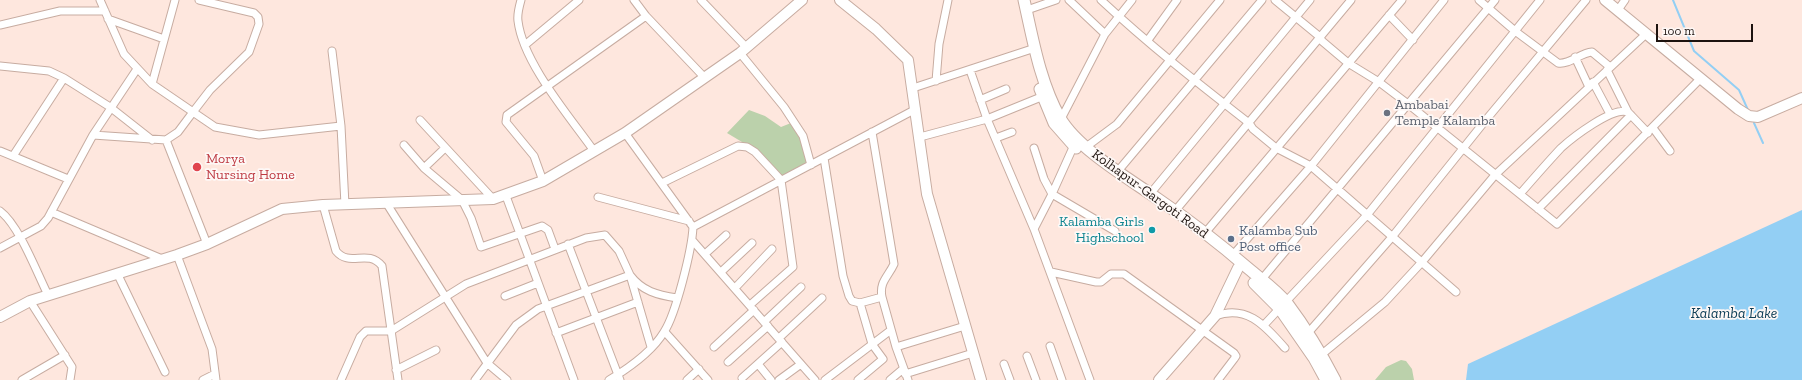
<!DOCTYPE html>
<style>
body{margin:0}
#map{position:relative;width:1802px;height:380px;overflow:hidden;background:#fee7de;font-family:"Zilla Slab",serif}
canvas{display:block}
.scale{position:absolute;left:1656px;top:24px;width:97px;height:18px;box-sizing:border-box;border:2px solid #1d130f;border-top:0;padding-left:5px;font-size:12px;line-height:14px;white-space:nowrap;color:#1d130f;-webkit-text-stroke:3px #fef8f6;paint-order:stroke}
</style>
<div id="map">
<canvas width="1802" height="380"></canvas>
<div class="scale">100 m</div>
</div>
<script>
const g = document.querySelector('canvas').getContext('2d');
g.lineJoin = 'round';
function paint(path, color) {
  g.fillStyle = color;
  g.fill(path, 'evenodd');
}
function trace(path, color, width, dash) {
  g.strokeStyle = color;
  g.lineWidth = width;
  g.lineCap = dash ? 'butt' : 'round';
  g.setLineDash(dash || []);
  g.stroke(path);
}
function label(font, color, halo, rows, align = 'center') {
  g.font = font + ' "Zilla Slab",serif';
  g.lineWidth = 3.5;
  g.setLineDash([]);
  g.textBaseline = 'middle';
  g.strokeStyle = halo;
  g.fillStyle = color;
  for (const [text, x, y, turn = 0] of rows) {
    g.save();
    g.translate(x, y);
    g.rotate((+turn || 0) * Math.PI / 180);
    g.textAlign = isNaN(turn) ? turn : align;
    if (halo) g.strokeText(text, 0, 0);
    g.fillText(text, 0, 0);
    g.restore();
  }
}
paint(new Path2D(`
 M749,110L765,116L781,127L791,123L800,137L807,163L781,177L762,154L727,133Z
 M1401,360L1406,361L1412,369L1414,380H1375L1386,367Z`), '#bbd1ab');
paint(new Path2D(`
 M1802,210V380H1466L1468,364Z`), '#93cff4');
trace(new Path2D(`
 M1673,0L1694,51L1739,90L1748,110
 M1754,123L1763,143`), '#93cff4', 2);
const street = new Path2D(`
 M199,0L254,13L258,17L259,24L249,52L210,90L193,112L215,127L259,135L341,126
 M521,0C519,7 517,14 518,21C523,63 570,117 594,151
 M634,0L646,16L704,77
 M701,0L747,48
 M1069,0L1105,34
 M1101,0C1148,44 1199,84 1249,123L1253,129L1276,148L1311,166L1456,292
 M1275,0L1320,37L1322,41L1348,63L1379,82L1408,104L1557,224L1701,78
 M1479,0L1515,31L1558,63C1569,65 1580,53 1592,52L1610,67
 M1027,10L1056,0
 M1618,10L1625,0
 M1389,15L1413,40
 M108,19L164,39
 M0,25L60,11H105
 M1148,40L1177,0
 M525,45L579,0
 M332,51L341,126L345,205
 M740,53L784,107L803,136L811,165
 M1575,57L1589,87
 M0,66L49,71L64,78L110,107L152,140
 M970,70L987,119L1046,95
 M1607,70L1628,112
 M936,81L939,44L948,0
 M1593,82L1610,114
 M152,84L175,0
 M913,88L1035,48
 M980,100L1006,89
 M1061,119L1105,34L1132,0
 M420,120L493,199
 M1653,128L1670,151
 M872,132L894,264C888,277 879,282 882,297
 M93,135L137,69
 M920,137L987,119L1034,229
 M996,138L1012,132
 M166,140L207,244
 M1075,143L1052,194L1115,231
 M404,145L424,168L462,200L471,218L481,247L542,226L548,230L555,249
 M1086,147L1117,124L1220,0
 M1034,148L1044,179L1052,194L1034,229L1090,380
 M0,151L68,179
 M13,156L64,78
 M824,158L843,276L849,296L852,301L860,303
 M424,168L445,148
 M1118,171L1262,0
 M543,181L534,156L506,122L507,115L646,16
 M662,183L738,146L747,147L755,152L781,180L793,267L750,305
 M1150,194L1310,0
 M1520,194C1533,179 1547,163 1561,148C1572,138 1613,106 1628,112L1648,133
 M506,196L574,380
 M598,197L689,221
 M387,204L487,363L507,380
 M323,205L336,251C350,268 367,248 382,266L398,380
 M1538,209L1631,115
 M0,211C19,225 37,273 48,295
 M1175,211L1351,0
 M51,212L162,259
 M693,227L916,109
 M1205,233L1402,0
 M692,240L815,380
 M568,244L620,380
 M0,248L41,226L48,218L93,135L166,140L178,132L193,112L152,84L124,54L100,0
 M705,254L726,235
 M177,255L212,349L216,380
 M1233,255L1311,166L1444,0
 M721,272L752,243
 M1051,272L1096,282H1101L1111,274H1124L1234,353L1236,356L1234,359L1218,380
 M117,273L165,372
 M1262,279L1495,0
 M735,288L772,249
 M505,296L538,283
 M30,301L72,367L70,380
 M1215,316C1247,304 1265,326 1285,348
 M764,322L801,287
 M1264,325L1367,215L1540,0
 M665,332L708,380
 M556,333L638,302
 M1308,333L1392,237L1485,121L1586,0
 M779,338L822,298
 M1050,346L1062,380
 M714,347L754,310
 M896,347L965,326
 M1321,355L1385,302L1422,262L1495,175L1646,34
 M1027,356L1036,380
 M728,362L768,326
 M758,364L771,380
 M1004,364L1010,380
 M396,370L436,350
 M905,374L973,353
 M742,378L782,342
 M22,380L65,355
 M203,380L215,374
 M341,380L360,337L366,331H391L466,284L586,238L605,235L619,251L630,275L651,347
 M475,380L516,325L538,309L630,275C642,291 657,295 677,298
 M609,380C629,368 652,352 664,332C676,314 692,249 693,227L625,133
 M687,380L699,369
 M779,380L801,364
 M825,380L891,330
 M858,380L883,359L872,344L860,303L882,297L896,347L908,380
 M890,380L903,369`);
const secondary = new Path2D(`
 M840,0L876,29L908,60L927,194L981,380
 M1605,0L1738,109L1749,116L1758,117L1802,98
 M0,317L30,301L177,255L207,244L282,209L323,205L493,199L543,181L625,133L740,53L802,0
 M1159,380L1215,316L1238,268`);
const primary = new Path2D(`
 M1024,0C1033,40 1040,82 1060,118C1078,149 1128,178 1158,199C1189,220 1220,244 1249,269C1262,280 1276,290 1287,303C1305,327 1321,353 1335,380
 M1040,89L1054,123L1076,148
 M1254,283L1280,309L1314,358L1326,380`);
trace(street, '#c7aca1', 9);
trace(secondary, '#c7aca1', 12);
trace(primary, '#c7aca1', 13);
trace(street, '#fff', 7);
trace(secondary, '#fff', 10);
trace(primary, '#fff', 11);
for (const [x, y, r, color] of [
 [1387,113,4,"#6b7280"],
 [197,167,5,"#e0444e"],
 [1152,230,4,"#0f9aa8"],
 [1231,239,4,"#5c6f8a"]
]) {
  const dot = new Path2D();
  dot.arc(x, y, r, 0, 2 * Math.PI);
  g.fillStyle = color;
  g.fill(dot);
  trace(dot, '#fef8f6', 1.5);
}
label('14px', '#5b616d', '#fef8f6', [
 ["Ambabai",1395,105],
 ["Temple Kalamba",1395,121]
], 'left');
label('14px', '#be3a42', '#fef8f6', [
 ["Morya",206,159],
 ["Nursing Home",206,175]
], 'left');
label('14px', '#1d130f', '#fef8f6', [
 ["Kolhapur-Gargoti Road",1150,194,36]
]);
label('14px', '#0d838f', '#fef8f6', [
 ["Kalamba Girls",1144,222],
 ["Highschool",1144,238]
], 'right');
label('14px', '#4e5e75', '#fef8f6', [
 ["Kalamba Sub",1239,231],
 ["Post office",1239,247]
], 'left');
label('italic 15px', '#104059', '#fef8f6', [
 ["Kalamba Lake",1734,314]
]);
</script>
